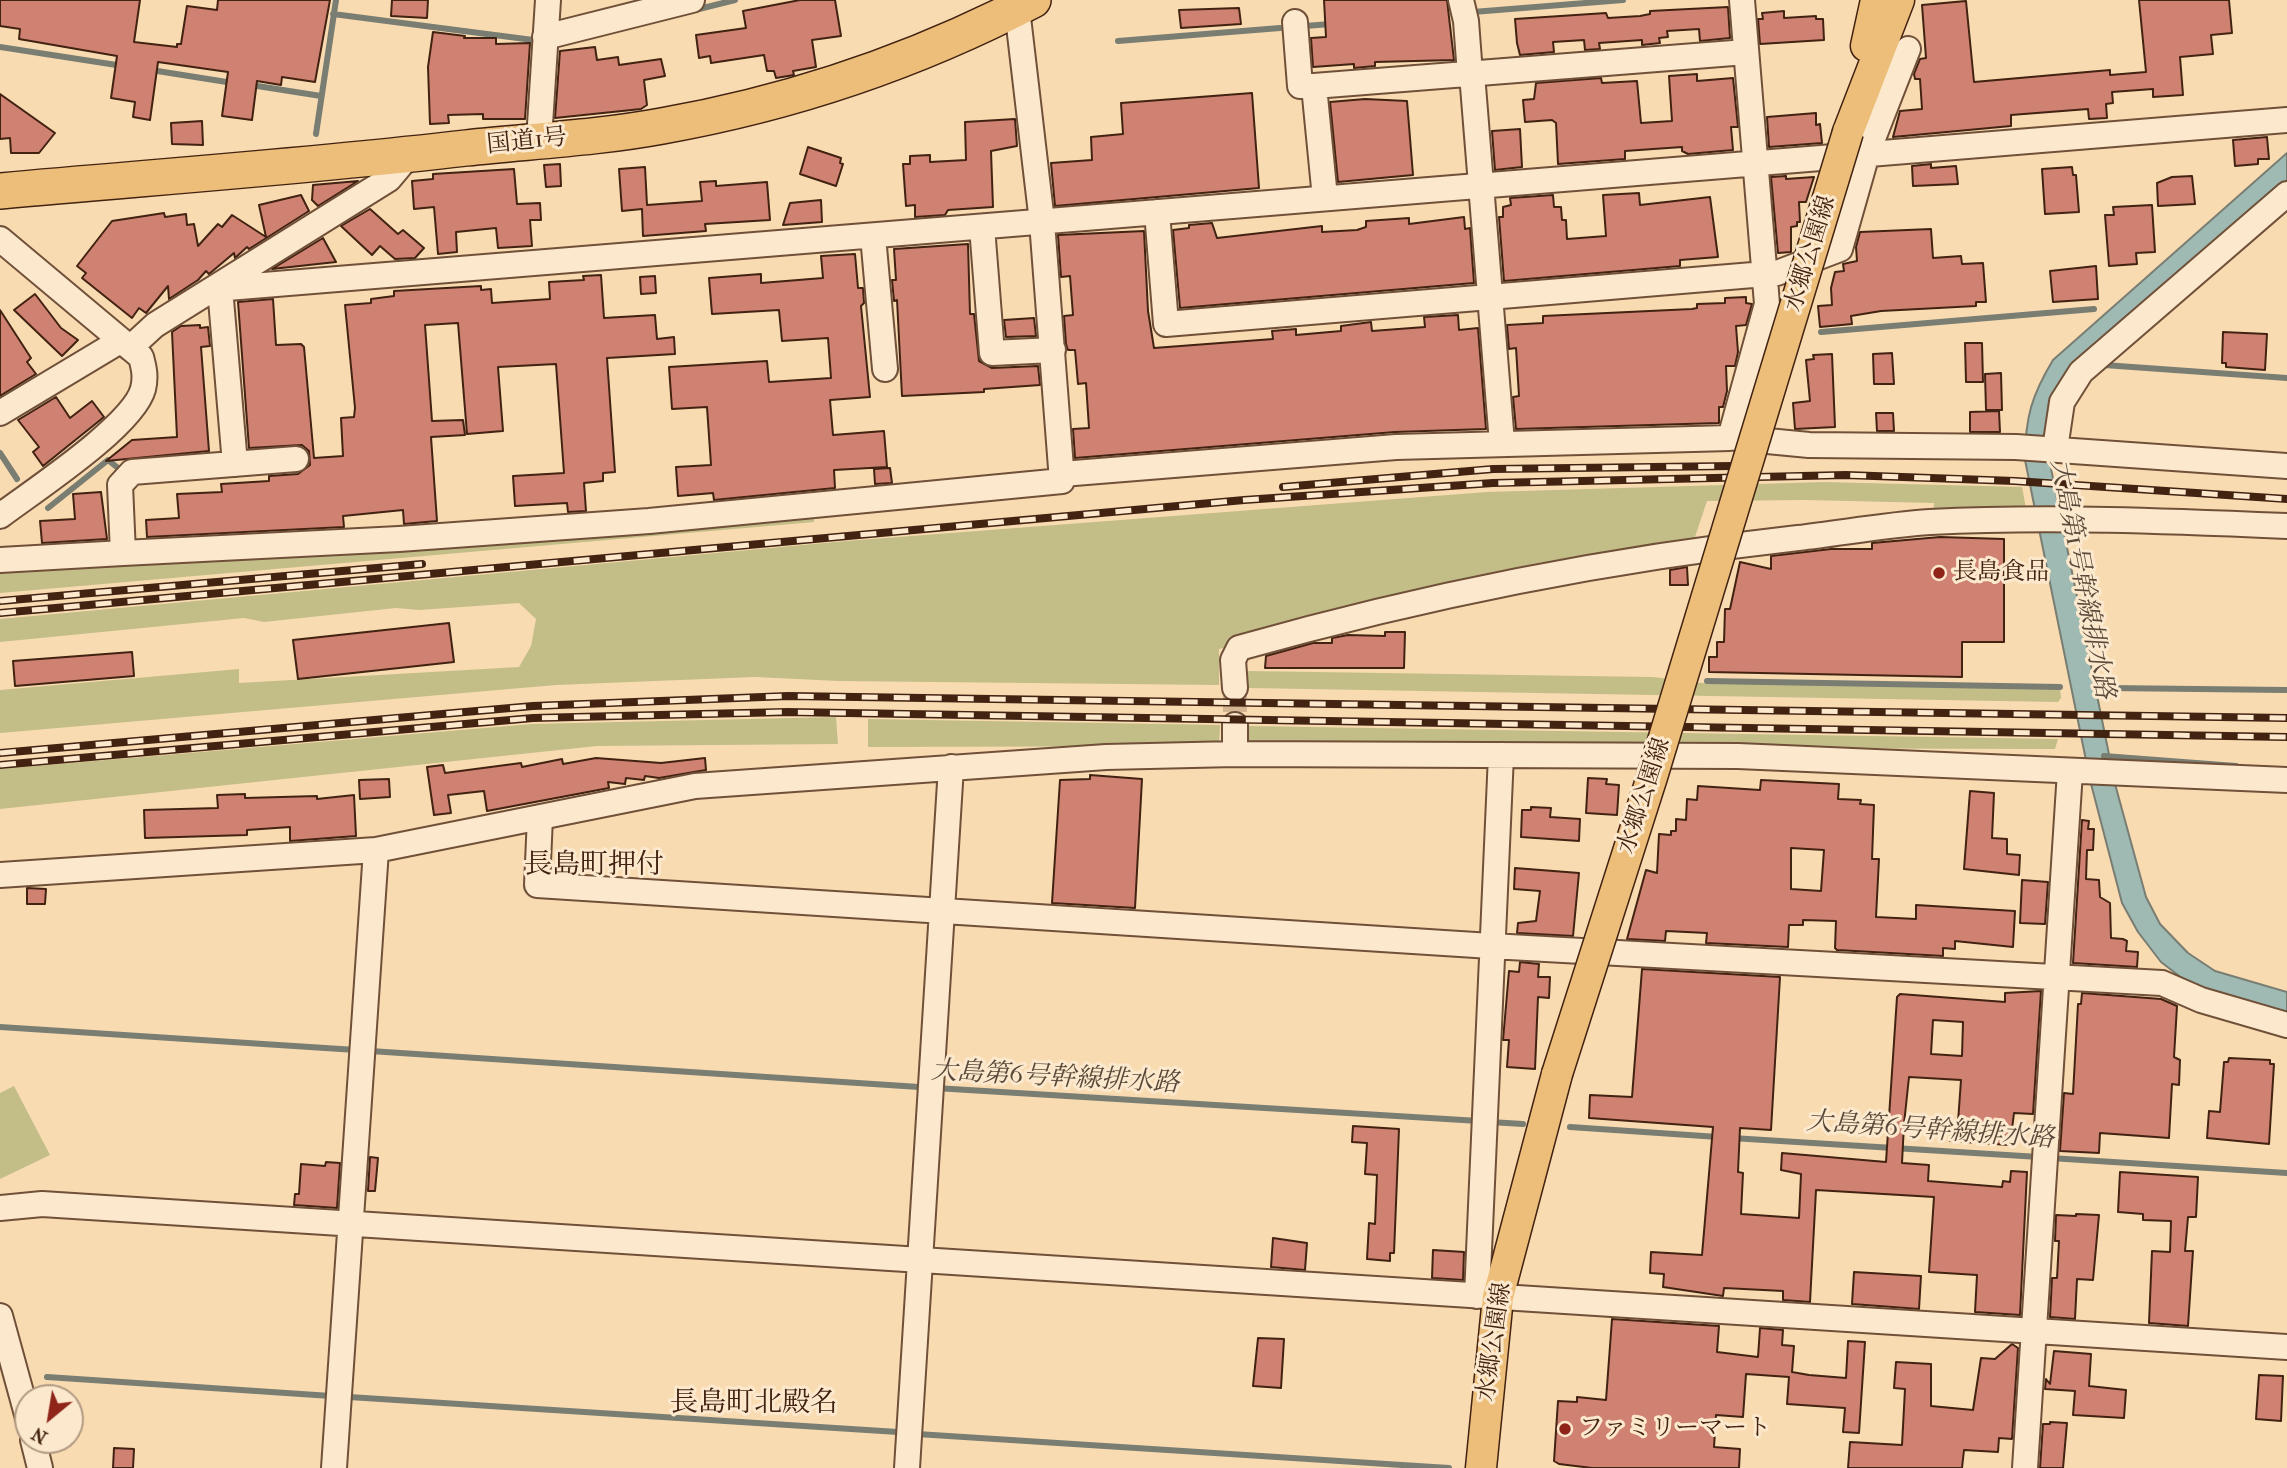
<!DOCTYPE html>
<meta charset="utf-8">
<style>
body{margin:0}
#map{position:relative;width:2287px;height:1468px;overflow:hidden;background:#f9dbb2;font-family:"IM FELL French Canon",serif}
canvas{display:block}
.north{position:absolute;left:14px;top:1384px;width:70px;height:70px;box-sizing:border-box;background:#fbe8cd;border:2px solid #b19982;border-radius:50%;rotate:210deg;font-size:19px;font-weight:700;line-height:28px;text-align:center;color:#422211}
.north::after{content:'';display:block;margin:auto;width:24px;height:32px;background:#8f2418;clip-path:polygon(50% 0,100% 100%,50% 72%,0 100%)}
</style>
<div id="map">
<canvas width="2287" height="1468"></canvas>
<div class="north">N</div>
</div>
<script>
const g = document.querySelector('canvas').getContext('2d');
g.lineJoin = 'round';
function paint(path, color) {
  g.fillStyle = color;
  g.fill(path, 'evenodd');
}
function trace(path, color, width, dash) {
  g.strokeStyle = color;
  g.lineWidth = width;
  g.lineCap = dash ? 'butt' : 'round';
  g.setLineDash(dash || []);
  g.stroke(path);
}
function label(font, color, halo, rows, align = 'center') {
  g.font = font + ' "IM FELL French Canon","Noto Serif JP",serif';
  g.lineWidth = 6;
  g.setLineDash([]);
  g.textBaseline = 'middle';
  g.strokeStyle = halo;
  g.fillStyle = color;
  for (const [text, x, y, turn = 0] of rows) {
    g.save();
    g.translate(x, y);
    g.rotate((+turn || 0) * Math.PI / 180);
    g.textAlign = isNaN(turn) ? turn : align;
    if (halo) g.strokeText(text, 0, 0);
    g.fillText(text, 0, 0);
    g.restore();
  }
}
paint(new Path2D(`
 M1825,482L2022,487L2027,514L1933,519L1934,503L1805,500L1707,501L1693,543L1446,589L1219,649V685L838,681L755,677L556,685L0,733V690L239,669V683L519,667L531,646L536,619L519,603L419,610L396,608L264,622L244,618L0,642V619L846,541L1487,492Z
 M814,512V522L0,593V568Z
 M1247,671L1653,677L1702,683L2060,688L2061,698L2058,702L1248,688Z
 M836,717L838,744L597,746L0,809V769L532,724Z
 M868,719L1220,725L1219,746L868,747Z
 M1247,726L2058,739L2055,749L1246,747Z
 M14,1086L50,1155L0,1179V1093Z`), '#c3be88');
const water = new Path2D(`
 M2287,153V184L2072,371L2046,444L2115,784L2146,897L2160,924L2188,953L2215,971L2287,992V1016L2212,994L2187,982L2161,962L2138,932L2122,903L2090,780L2025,460C2025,417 2032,395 2053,360Z`);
paint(water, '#9ebab2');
trace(water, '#797d72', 2);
trace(new Path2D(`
 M695,10L735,0
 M1473,12L1623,0
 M333,14L533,40
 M1305,26L1331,24
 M1118,41L1280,28
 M0,47L123,66
 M151,70L233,83
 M251,85L321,96
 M316,134L336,0
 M1821,332L2094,309
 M2104,365L2287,378
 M0,453L17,479
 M48,508L108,460L118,468
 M1707,681L2060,687
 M2109,688L2287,690
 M2104,756L2236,766
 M0,1027L356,1050
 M370,1051L919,1087
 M935,1088L1479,1121
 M1490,1122L1523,1124
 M1570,1127L1718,1137
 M1732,1138L2039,1157
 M2050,1158L2287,1173
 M47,1377L331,1396
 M349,1397L898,1432
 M917,1434L1449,1468`), '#797d72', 6);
const building = new Path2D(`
 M0,0H140L134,42L177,47V44H181L187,6L217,10L218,0H330L315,82L282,77L281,85L257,81L252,120L222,116L228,72L158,62L150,120L133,117L135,102L111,98L117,56L19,39L20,29L0,26Z
 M392,0H428L427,18L391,16Z
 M800,0H835L841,36L812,40L816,67L793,71L794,75L776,78L774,71H767L764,55L711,63L710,56L699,58L696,35L746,28L743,11Z
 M1324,0H1447L1454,60L1375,62V66L1354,68V64L1313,67L1311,38L1326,37Z
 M2139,0H2229L2232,33L2211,35L2213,54L2180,57L2183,95L2153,97V89L2112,92L2113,103L2106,104L2107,118L2089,119L2088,109L2011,115V126L1893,137L1900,111L1922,109L1920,79H1915L1914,74L1920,59L1926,58L1922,5L1966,1L1974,82L2110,70V75L2146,72Z
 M1728,7L1730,38L1700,41L1699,29L1667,31L1668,37L1659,38L1660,43L1642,45V40L1599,43L1600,49L1585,50L1584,40L1553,42L1554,52L1520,55L1517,43L1515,19L1606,13L1608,18L1640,16L1650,14V11Z
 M1239,8L1241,24L1181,28L1179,10Z
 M1784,11V18L1816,16V19H1823L1824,40L1760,44L1758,19H1763L1762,13Z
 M433,32L465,36L464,38H496V44L530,43L525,119H483V114L448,115L449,123L430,124L428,67Z
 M595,47L597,60L618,57L619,65L661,59L665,76L644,80L647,105L641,109L555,118L560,51Z
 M1697,74V81L1733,78L1738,127H1731L1733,150L1688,154L1682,151V147L1625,151V159L1558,164L1556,123L1552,120L1525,122L1523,100L1534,99L1536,83L1601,78L1602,83L1637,81L1641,123L1672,121L1669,76Z
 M1252,93L1259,188L1055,206L1051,163L1092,160L1091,137L1123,134L1121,103Z
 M0,94L55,133L39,153H11L10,138L0,139Z
 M1365,99L1407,101L1413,175L1338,182L1330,102Z
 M1816,113V125L1820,124L1822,143L1769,147L1767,117Z
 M1015,119L1017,146L991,151L993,207L948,210L945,215L915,217V205L906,206L903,164H910V156L930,155V162L966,160L965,122Z
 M202,121L203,145L172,144L171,123Z
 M1520,129L1522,167L1495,170L1492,131Z
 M2267,137L2269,159H2258V164L2235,166L2233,140Z
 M808,147L841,158L840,163L843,164L836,186L800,174Z
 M560,164L561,186L546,187L544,165Z
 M1931,164V168L1956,166L1958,184L1913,186L1912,166Z
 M645,167L647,205L702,201L700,182L716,181V186L767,182L770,220L705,224L706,231L643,236L642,209L622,211L619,169Z
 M2072,167L2073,175H2076L2079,212L2045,214L2042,169Z
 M514,169L517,204L540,203L541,220H530L532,246L498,248L496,228L456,232L457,252L438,254L434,207L414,209L412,181L433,179V174Z
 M1786,176V179L1814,177L1806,202H1799L1800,222H1797V226L1791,227V252L1778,253L1771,177Z
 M2192,176L2195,204L2158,206L2157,183L2172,177Z
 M358,181L318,206L312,200L313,185Z
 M1639,193L1640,205L1710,197L1718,257L1680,260V266L1504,281L1499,217H1503V207L1511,205L1510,198L1553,195L1554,207H1561L1562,220H1566L1567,239L1606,236L1603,195Z
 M301,195L309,211L249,249L247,247L235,258L234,253L209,274L206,271L198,280L169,299L168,286L146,313L139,308L132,318L82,278L86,273L77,266L112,221L164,213L165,217L186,214L187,225L194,224L198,246L218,224L222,227L232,215L266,237L259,205Z
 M821,200L822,222L783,225L790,203Z
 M2152,205L2155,252L2136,253L2137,264L2109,266L2105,215H2114L2113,207Z
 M370,209L398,234L403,230L424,248L415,258L395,259L380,246L372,255L341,226Z
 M1464,217L1465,229L1470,228L1474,283L1180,308L1173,230L1189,228V225L1212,223L1217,238L1322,226V232L1357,230L1366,227V221L1409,218V224Z
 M1931,229L1933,258L1961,256L1962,264L1983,263L1986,302H1976V306L1881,311L1851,316L1852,324L1820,327L1818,306L1832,305L1831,288L1835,272L1844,271L1843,264L1857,261L1856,247L1860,232Z
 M1144,231L1148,311L1154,348L1273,339L1272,331L1296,329V335L1341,331V326L1371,322L1372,331L1425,327L1424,317L1458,315L1459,330L1478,328L1486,429L1395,432L1075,458L1073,429L1089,428L1086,383L1078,384L1075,350H1068L1066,344L1064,316L1073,315L1070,276L1061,277L1058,235Z
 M323,238L336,262L272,269Z
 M968,244L970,314H974L979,361L992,368L1038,366L1040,385L984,389V392L902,396L897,300L894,301L892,280H896L894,249Z
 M855,254L858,288H863L864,303L861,306L870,397L830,400L833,435L884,431L887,467L834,470L835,488L714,500L713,493L678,496L676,467L711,465L707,407L672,409L669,367L767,361L769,382L831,378L828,338L782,341L779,310L712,314L709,278L761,274V283L823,278L821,256Z
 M2096,266L2098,299L2053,302L2050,271Z
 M601,275L604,318L655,315L657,339L674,337L675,354L607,358L615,472L603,473V481L584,483L586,511L568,512L567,503L515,506L513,476L564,473L556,364L498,367L503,431L467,434L458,323L425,325L432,421L463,420L465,435L431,437L437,521L404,524L403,510L343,516L344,527L147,537L146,520L179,518L177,494L222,492L221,484L269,481V476L298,474L310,465L309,451L302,445L249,448L238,302L273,299L276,345L301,344L304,347L314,458L343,456L341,418L354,417L355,408L345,305L371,303V299L394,296V291L481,286V290L491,289L492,303L550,299L549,282L584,280L583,276Z
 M655,276L656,293L641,294L640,277Z
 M35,294L61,328L78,340L62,356L14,310Z
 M1746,297V303L1752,304L1746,325L1736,326L1738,352L1735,366H1726L1727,391L1723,407H1719V423L1516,429L1513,397L1519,396L1516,348L1509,349L1507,325L1543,323V316L1692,309L1697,308V304L1725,303V298Z
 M0,310L31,358L27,362L36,374L0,396Z
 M1034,318L1036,336L1006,337L1004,320Z
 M200,325V328L208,327L210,346L201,347L209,451L106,461L132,440L177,437L172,332L181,326Z
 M2223,332L2267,334L2265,370L2226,367V363H2222Z
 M1965,343H1982L1983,382H1966Z
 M1892,353L1894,384H1874L1873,354Z
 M1832,354L1835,427L1795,429L1793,403L1810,401L1806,360L1814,359L1813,355Z
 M2001,373L2002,410H1986L1985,374Z
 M56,397L70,418L92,401L104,417L43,466L33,452L39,447L18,420Z
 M1999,411L2000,432H1970V412Z
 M1876,413H1893L1894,431H1877Z
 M890,468L892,483L875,484L874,469Z
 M101,492L107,539L42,543L40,521L75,519L73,494Z
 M1940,537L2004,539V642H1962V677L1709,672V657H1717V642H1724L1725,609H1730L1740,562L1771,569V556L1831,549H1872V543Z
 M1687,567L1688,585H1670V570Z
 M449,623L454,662L298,679L293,640Z
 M1385,632H1405L1404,668H1265L1266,656L1313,643H1332V638L1348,635L1385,636Z
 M132,652L134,676L15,686L13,661Z
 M596,758L661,763L705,758L706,770L659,778L645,776L644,780L626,778L625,784L608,782L609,788L487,811L484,791L448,795L451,813L434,815L427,767L443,765L445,773L521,763L522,767L562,759L563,764Z
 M1090,775L1142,779L1135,908L1052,903L1060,780L1090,779Z
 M1588,778L1607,779L1606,784L1619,785L1617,815L1586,813Z
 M389,779L390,797L360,799L359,780Z
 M1761,780L1839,784L1838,799L1861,800L1860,804L1874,805L1872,859H1879L1876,917L1916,919V905L2015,911L2013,947L1955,941V949L1943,948V956L1837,950L1835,948L1836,921L1803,920V925H1789L1788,947L1706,943L1707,933L1666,931L1665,941L1627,939L1646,870L1657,873L1659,834L1671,835V831H1676V819L1686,820L1687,799L1697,800L1698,786L1760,790ZM1791,848L1824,850L1821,891L1791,889Z
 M1970,791L1994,793L1992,838L2007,839V854L2020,855L2019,875L1964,869Z
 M245,794V798L317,796V799L354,795L356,836L290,841V827L247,830V835L145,838L144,810L218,808L217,795Z
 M1531,807L1551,808L1550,817L1580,819L1579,841L1521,837L1522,810H1531Z
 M2082,820L2089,821L2088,829H2094L2093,850H2087L2086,879L2099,880L2100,897L2110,903L2111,938L2123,939L2127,941L2126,951L2138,952L2137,967L2073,963Z
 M1515,868L1579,873L1573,936L1517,933L1518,923L1536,921L1540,891L1514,889Z
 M2022,880L2048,882L2045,924L2020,923Z
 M27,888L46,889L45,904H27Z
 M1520,962L1539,964L1538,977H1550L1549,998L1538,997L1535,1069L1507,1067L1509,1040H1503L1509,971L1519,972Z
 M1642,969L1780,977L1771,1130L1740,1128L1738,1172L1743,1173L1741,1214L1799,1218L1801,1174L1781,1170L1782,1153L1886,1162L1897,997L1900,994L2005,1002V993L2041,991L2033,1114L2014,1113L2010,1145L1950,1141L1951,1122H1958L1961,1080L1909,1077L1904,1124L1902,1163L1929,1165L1928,1181L2002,1187L2003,1181L2010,1182L2011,1171L2027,1172L2020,1315L1975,1312L1977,1275L1929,1272L1934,1197L1816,1190L1810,1302L1783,1300V1291L1724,1288L1723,1296L1663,1287L1664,1274L1650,1273L1651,1252L1702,1255L1713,1127L1589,1118L1590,1095L1632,1097ZM1933,1020L1963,1022L1962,1056L1931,1054Z
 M2082,993L2161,999L2177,1006L2174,1057L2180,1060L2179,1085L2172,1084L2169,1138L2100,1133L2099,1153L2060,1151L2064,1093L2073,1094L2078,1004H2081Z
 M2229,1058L2270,1060V1064H2274L2269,1144L2207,1138L2209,1111L2220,1112L2224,1062H2228Z
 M1353,1126L1399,1129L1394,1253H1390V1261L1367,1259L1369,1223L1375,1224L1377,1175L1365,1174L1367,1143L1352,1142Z
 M370,1157L378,1158L375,1191H368Z
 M326,1162L340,1163L337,1208L294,1205L295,1194H299L301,1164L325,1166Z
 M2120,1172L2198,1177L2196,1217H2188L2185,1251H2193L2188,1326L2149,1323L2152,1251L2170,1252L2171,1221L2143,1220V1214L2118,1212Z
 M2076,1214L2099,1215L2093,1280L2077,1279L2075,1319L2050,1317L2052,1278H2057L2059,1241H2055L2056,1215L2076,1216Z
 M1273,1238L1307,1243L1305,1270L1271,1267Z
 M1433,1250L1464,1252L1463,1280L1432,1278Z
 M1854,1272L1921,1276L1919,1309L1852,1304Z
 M1612,1319L1719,1326L1717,1352L1758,1357L1760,1328L1783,1330L1782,1345L1794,1346L1792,1372L1809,1375L1846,1378L1848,1341L1865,1342L1859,1433L1843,1432L1845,1408L1787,1404L1789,1377L1746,1374L1743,1417L1716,1415L1714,1447L1740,1449L1739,1468H1592L1559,1464L1554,1461L1558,1401L1577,1402V1397L1606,1400Z
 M1258,1338L1284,1339L1281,1388L1253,1386Z
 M2012,1344L2018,1348L2012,1439L1999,1438L1998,1452L1964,1450L1962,1468H1848L1850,1442L1902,1445L1905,1389L1894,1388L1896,1362L1931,1364V1406L1973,1410L1981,1358L1995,1359Z
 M2054,1351L2091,1354L2089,1386L2126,1390L2124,1418L2073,1415L2075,1391L2045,1389L2046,1379L2050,1384Z
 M2259,1375L2283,1376L2281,1421L2256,1419Z
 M2050,1422L2067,1423L2063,1468H2040L2043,1424H2050Z
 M114,1448L134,1449L133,1468H113Z`);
paint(building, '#cf8172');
trace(building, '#422211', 2);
trace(new Path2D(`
 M1235,688V725`), '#d4b692', 24, [24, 12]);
const minor = new Path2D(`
 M1461,0L1466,21L1470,74
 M1295,22L1300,86H1314
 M545,37L692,0
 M1472,74L1502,443
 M539,140L548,0
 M1325,198L1314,86L1746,52
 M1157,212L1166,324L1777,273L1840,249L1867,154L1908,49
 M982,227L992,353L1053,350
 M873,236L885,369
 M0,239L141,357C144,368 146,377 143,389C133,426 33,491 0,516
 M220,288L235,464
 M215,289L2287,120
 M130,348L155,325L389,179L410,154
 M0,413L120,341
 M1736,438L1809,445L2016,447L2287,466
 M2055,449L2062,402L2081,372L2287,194
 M296,459L132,472L120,485L123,553L399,539L649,521L1062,481L1042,222L1016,0
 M1062,474L1396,447L1730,438L1767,304L1742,0
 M0,560L123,553
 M1235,688L1233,660L1239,648C1423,596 1608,559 1798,538C1842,533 1885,525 1930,522C2049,516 2168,521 2287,526
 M1235,725V754
 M540,817L537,885L1491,946L2162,983L2201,1000L2287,1025
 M0,875L376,850L695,786L1106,757L1235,754L1738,756L2287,780
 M0,1208L42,1204L2287,1347
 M1477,1296L1501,755
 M0,1316L28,1418
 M33,1440L40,1468
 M334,1468L376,850
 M907,1468L951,767
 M2025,1468L2070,771`);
const major = new Path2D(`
 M1866,46L1876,0
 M1848,132L1899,0
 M1481,1468L1498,1297L1557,1074`);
const highway = new Path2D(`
 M0,191C155,177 311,166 466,148C531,141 597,138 662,126C792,103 916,61 1033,0`);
trace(minor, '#705039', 28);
trace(major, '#422211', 33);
trace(highway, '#422211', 38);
trace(minor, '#fbe8cd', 24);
trace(major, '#ecbe79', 30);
trace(highway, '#ecbe79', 35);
const rail = new Path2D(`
 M1283,487L1493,469L1734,466
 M0,601L422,564
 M0,613L1244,500L1493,483L1846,475L2015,481L2287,499
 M0,753L533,706L788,696L2287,718
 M0,765L533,718L787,712L2287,737`);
trace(rail, '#422211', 8);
trace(rail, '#fbe8cd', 5, [16]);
const majorBridge = new Path2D(`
 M1557,1074L1652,777L1848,132`);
trace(majorBridge, '#422211', 33, []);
trace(majorBridge, '#ecbe79', 30);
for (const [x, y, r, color] of [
 [1939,573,7,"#8f2418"],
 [1565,1429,7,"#8f2418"]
]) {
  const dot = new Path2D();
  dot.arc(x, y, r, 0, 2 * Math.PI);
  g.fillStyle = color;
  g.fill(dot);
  trace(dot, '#fbe8cd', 2.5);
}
label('24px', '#422211', '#fbe8cd', [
 ["国道1号",527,142,-6],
 ["水郷公園線",1811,254,-73],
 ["水郷公園線",1645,796,-72],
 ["水郷公園線",1495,1342,-82]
]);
label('24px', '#422211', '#fbe8cd', [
 ["長島食品",1953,573],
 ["ファミリーマート",1579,1429]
], 'left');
label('italic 26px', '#594839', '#fbe8cd', [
 ["大島第1号幹線排水路",2081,579,79],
 ["大島第6号幹線排水路",1055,1078,3],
 ["大島第6号幹線排水路",1930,1131,4]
]);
label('28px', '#422211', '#fbe8cd', [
 ["長島町押付",594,866],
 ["長島町北殿名",754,1404]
]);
</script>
